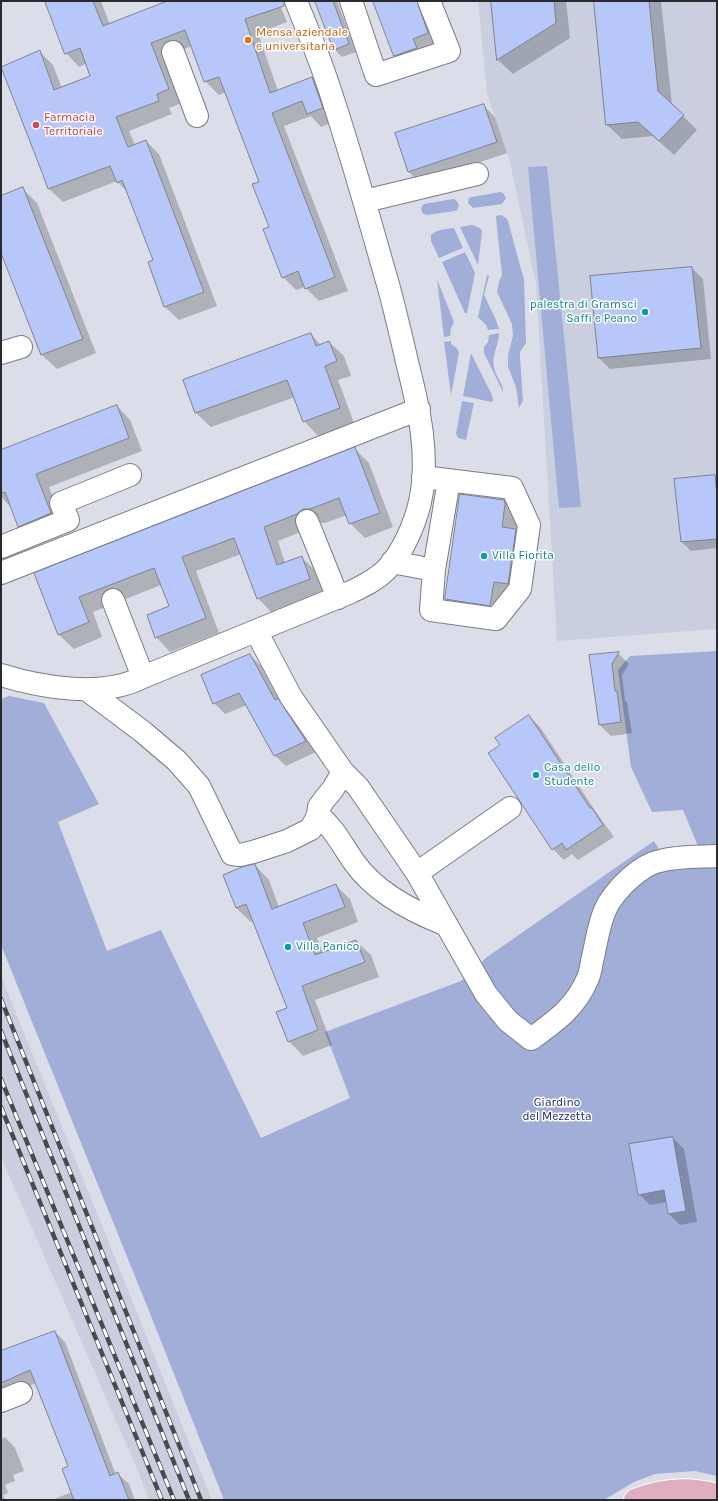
<!DOCTYPE html>
<style>
body{margin:0}
#map{position:relative;width:718px;height:1501px;overflow:hidden;background:#dbdee8;font-family:Karla,sans-serif}
canvas{display:block}
.frame{position:absolute;inset:0;border:2px solid #292a2e;pointer-events:none}
</style>
<div id="map">
<canvas width="718" height="1501"></canvas>
<div class="frame"></div>
</div>
<script>
const g = document.querySelector('canvas').getContext('2d');
g.lineJoin = 'round';
function paint(path, color) {
  g.fillStyle = color;
  g.fill(path, 'evenodd');
}
function trace(path, color, width, dash) {
  g.strokeStyle = color;
  g.lineWidth = width;
  g.lineCap = dash ? 'butt' : 'round';
  g.setLineDash(dash || []);
  g.stroke(path);
}
function label(font, color, halo, rows, align = 'center') {
  g.font = font + ' Karla,sans-serif';
  g.lineWidth = 3;
  g.setLineDash([]);
  g.textBaseline = 'middle';
  g.strokeStyle = halo;
  g.fillStyle = color;
  for (const [text, x, y, turn = 0] of rows) {
    g.save();
    g.translate(x, y);
    g.rotate((+turn || 0) * Math.PI / 180);
    g.textAlign = isNaN(turn) ? turn : align;
    if (halo) g.strokeText(text, 0, 0);
    g.fillText(text, 0, 0);
    g.restore();
  }
}
paint(new Path2D(`
 M478,1H717V629L557,641L536,283L509,158L487,93Z
 M1,976L122,1275L212,1500H149L137,1469L1,1157Z`), '#c9cfdf');
paint(new Path2D(`
 M547,166L581,507L559,508L528,167Z
 M500,192L503,193L506,198L502,204L473,208L468,203L469,198L472,197Z
 M453,199L456,200L459,205L457,210L455,211L427,215L422,213L421,208L424,204Z
 M501,215L506,218L508,221L524,280L526,343L520,352V357L523,400L519,408L516,387L508,367V355L513,336L512,324L497,292L499,282L502,275L496,218V216Z
 M472,225L480,228L482,231L478,265L460,227Z
 M454,228L463,248L439,258L431,241V235C438,229 445,229 454,228Z
 M465,252L475,273L467,313H465L442,262Z
 M487,275L489,276L484,295L496,320L499,329L488,330L486,325L478,317Z
 M437,279L454,322L451,328L450,336L444,337Z
 M499,333C499,346 491,355 494,368C496,377 504,384 503,392L484,353V347L488,342L489,335Z
 M451,341V344L457,348L459,353L451,395L444,342Z
 M471,353L492,395L493,400L492,402L463,396Z
 M462,401L474,403L466,440L458,438L456,434Z
 M717,651V845L698,846L683,810L652,812L631,767L618,670L630,656Z
 M9,696L44,703L99,804L58,822L107,951L161,930L261,1138L350,1098L325,1032L461,981L487,957L654,841L669,866L717,862V1476L695,1471L655,1474L634,1482L604,1500H224L149,1311L1,945V699Z`), '#a1aed7');
paint(new Path2D(`
 M46,1H101L110,25L169,1H278L287,22L258,33L278,91L312,78L325,91L335,121L321,127L311,116L284,126L348,291L319,301L305,287L296,290L283,277L260,182L226,92L219,95L205,81L192,46L164,57L182,103L169,108L172,114L129,131L135,145L146,141L159,154L217,306L179,320L165,307L155,261L128,193L117,181L63,202L49,189L44,175L40,52L53,65L62,88L92,76L87,63L79,67L66,53Z
 M316,1H337L356,52L342,57L335,50Z
 M374,1H424L438,43L405,65L395,55Z
 M492,1H566L570,38L513,74L498,60Z
 M595,1H661L672,105L697,130L674,155L653,136L622,139L607,125Z
 M484,106L495,117L507,153L419,183L408,171Z
 M23,189L37,203L96,353L57,369L42,355L1,250V197Z
 M692,268L703,279L711,359L610,369L599,358L591,276Z
 M311,334L321,345L329,342L344,356L351,376L338,380L354,423L318,436L304,421L295,397L211,427L196,413L184,381Z
 M117,406L130,420L142,451L49,487L64,527L32,539L19,526L11,507L1,497V451Z
 M355,449L369,463L393,527L365,538L350,523L347,515L325,523H317L311,528L278,541L285,563L301,557L316,571L324,593L272,613L258,598L241,554L196,571L219,633L170,652L156,637L170,607L161,585L93,612L102,637L74,649L59,635L36,574Z
 M715,476L717,478V548L691,551L682,542L675,480Z
 M503,500L518,515L519,519L504,619L460,613L446,599ZM461,600L495,605V607L461,602Z
 M618,653L629,664L622,675L625,700L627,703L632,733L611,736L600,725L590,656Z
 M250,655L261,666L281,704L288,711L316,752L286,766L274,755L247,705L225,714L214,703Z
 M529,716L540,727L598,815L614,837L578,860L572,854L564,860L553,849L501,746Z
 M255,865L269,880L279,907L335,885L350,899L358,922L317,938L323,953L356,941L371,955L379,977L315,1000L332,1045L303,1056L289,1041L288,1008L254,921L251,922L236,908Z
 M673,1138L684,1149L697,1222L680,1225L669,1214L667,1202L650,1205L639,1194Z
 M55,1332L65,1342L116,1475L118,1474L129,1484L135,1500H52L72,1492L69,1467L36,1383L1,1398V1351L2,1352Z
 M5,1437L15,1448L24,1471L13,1475L15,1481L5,1485L8,1493L3,1495L5,1500H1V1439Z`), '#0003');
const building = new Path2D(`
 M45,1H93L103,26L167,1H284V6L245,19L270,93L312,77L323,108L307,114L302,101L272,113L335,277L305,289L298,271L282,278L263,229L269,227L252,184L259,182L219,77L204,82L185,30L151,43L169,89L157,94L159,101L116,117L128,147L146,140L204,292L164,307L148,262L153,260L122,180L117,183L110,166L48,189L43,175L1,67L40,50L54,90L90,76L80,48L65,54Z
 M315,1H333L349,44L334,50Z
 M373,1H417L428,33L413,39L417,48L394,56Z
 M491,1H554L556,23L497,60Z
 M594,1H649L658,91L684,115L659,141L638,122L606,125Z
 M484,104L497,142L408,172L395,133Z
 M23,187L83,339L41,355L1,253V196Z
 M692,267L701,348L598,358L590,276Z
 M311,333L316,346L329,341L337,361L325,366L340,408L303,422L287,380L195,413L183,380Z
 M117,405L129,438L36,474L51,513L18,527L5,492L1,493V450Z
 M355,447L380,513L349,524L339,498L310,509H303L297,514L264,527L277,565L302,556L310,579L257,599L234,538L182,557L206,618L155,638L147,615L169,606L154,568L79,597L89,622L58,635L34,573Z
 M715,475L717,495V539L681,542L674,479Z
 M460,494L504,500L505,504L502,527L516,529L508,584L494,582L490,606L445,599Z
 M619,652L612,664L615,691H617L621,722L599,725L589,655Z
 M250,654L275,700L278,698L306,741L274,756L239,693L213,704L201,675Z
 M529,715L590,808H592L603,825L566,850L562,843L552,850L488,753L500,745L495,738Z
 M255,864L272,909L336,884L345,907L303,923L315,955L356,940L365,962L302,986L318,1030L288,1042L276,1012L287,1008L246,904L236,908L223,875L242,867Z
 M673,1137L686,1211L668,1214L664,1190L638,1195L629,1144Z
 M55,1331L110,1476L118,1472L129,1500H74L62,1469L68,1466L30,1370L1,1383V1351Z`);
paint(building, '#b7c7f9');
trace(building, '#80838c', 1);
const minor = new Path2D(`
 M351,1L376,75L449,51L429,1
 M173,52L197,116
 M365,201L477,174
 M1,353L21,347
 M307,521L338,598
 M1,547L68,520L61,503L130,475
 M392,562L434,570L431,610L496,619L520,589L529,525L512,488L423,477
 M434,570L449,480
 M1,573L419,409
 M113,600L143,677
 M256,631L291,697L343,772L358,787L417,873L486,994L508,1021L531,1039C556,1021 576,1007 588,978C591,971 591,964 593,957C601,921 600,906 629,879C637,872 648,863 660,861C678,856 698,857 717,856
 M1,675C43,688 103,698 143,677L351,592C363,586 376,580 386,570C402,554 415,524 420,502C430,457 419,409 408,366C402,340 396,314 389,288C368,215 348,141 323,70C315,47 305,24 296,1
 M87,690L143,732L177,761L199,786L232,854L240,855L253,852L287,841L311,829L318,815L319,807L324,800L333,789L343,772
 M318,815C334,828 342,845 354,862C375,892 413,912 447,925
 M417,873L510,808
 M1,1401L21,1393`);
const major = new Path2D(`
 M635,1500C662,1489 688,1487 717,1495`);
trace(minor, '#7a7d85', 24);
trace(major, '#fff', 24);
trace(minor, '#fff', 22);
trace(major, '#e0aebf', 22);
const rail = new Path2D(`
 M1,999L201,1500
 M1,1031L189,1500
 M1,1079L174,1500
 M1,1107L162,1500`);
trace(rail, '#494a4f', 4.5);
trace(rail, '#fff', 3, [9]);
for (const [x, y, r, color] of [
 [248,40,4,"#e8710a"],
 [36,125,4,"#e0444e"],
 [645,312,4,"#0f9aa8"],
 [484,556,4,"#0f9aa8"],
 [536,775,4,"#0f9aa8"],
 [288,947,4,"#0f9aa8"]
]) {
  const dot = new Path2D();
  dot.arc(x, y, r, 0, 2 * Math.PI);
  g.fillStyle = color;
  g.fill(dot);
  trace(dot, '#fff', 1.5);
}
label('12px', '#c56008', '#fff', [
 ["Mensa aziendale",256,33],
 ["e universitaria",256,47]
], 'left');
label('12px', '#be3a42', '#fff', [
 ["Farmacia",44,118],
 ["Territoriale",44,132]
], 'left');
label('12px', '#0d838f', '#fff', [
 ["palestra di Gramsci",637,305,"right"],
 ["Saffi e Peano",637,319,"right"],
 ["Villa Fiorita",492,556],
 ["Casa dello",544,768],
 ["Studente",544,782],
 ["Villa Panico",296,947]
], 'left');
label('12px', '#1c266b', '#fff', [
 ["Giardino",557,1103],
 ["del Mezzetta",557,1117]
]);
</script>
